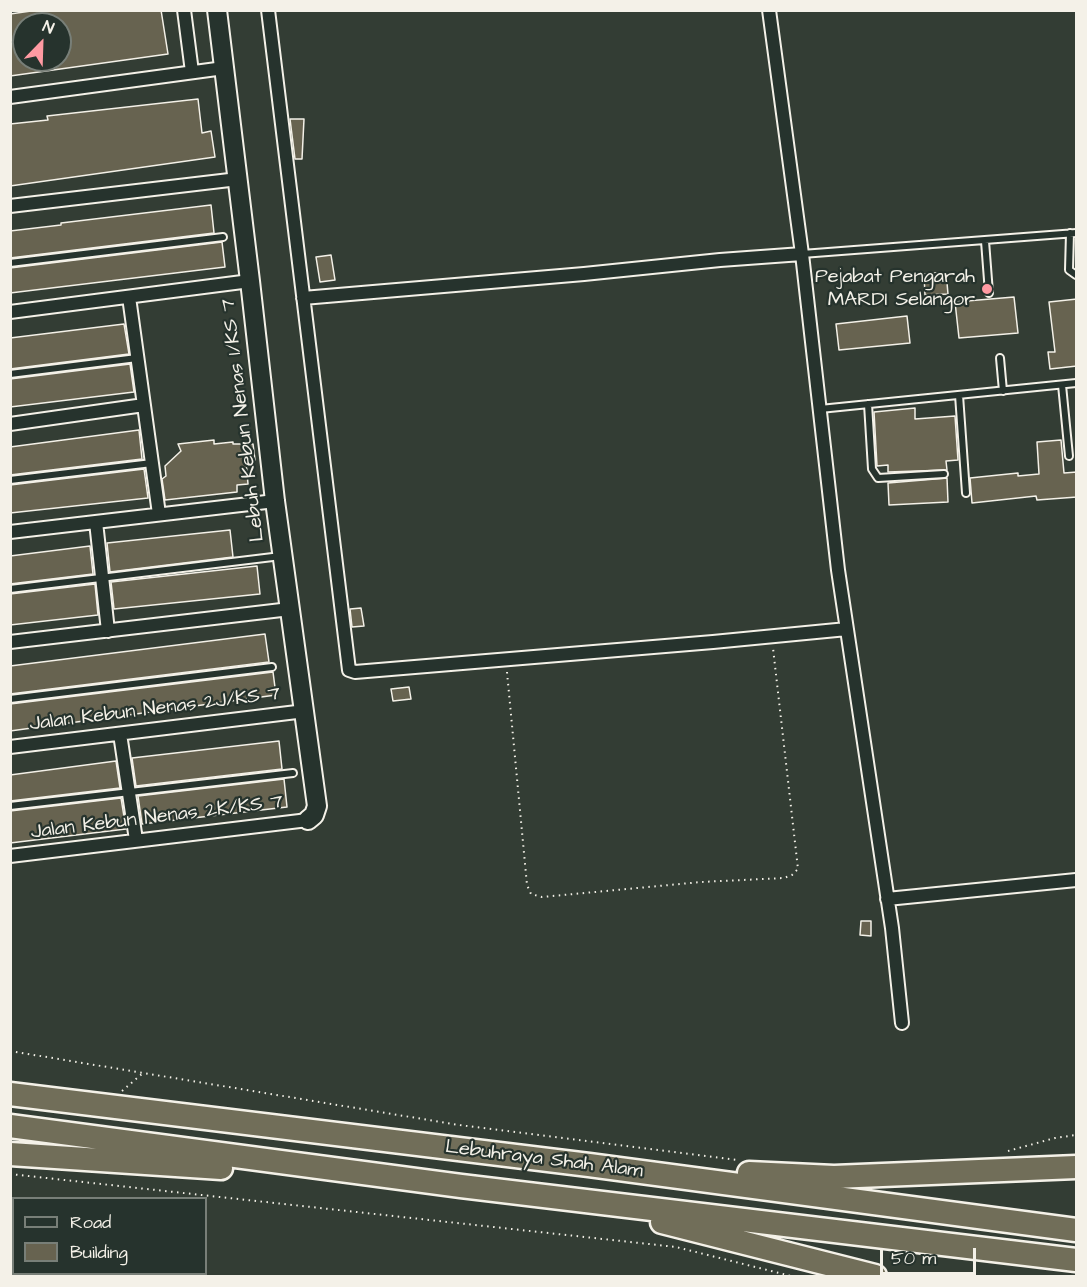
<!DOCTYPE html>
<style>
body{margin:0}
#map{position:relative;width:1087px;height:1287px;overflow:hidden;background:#333d34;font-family:"Architects Daughter",sans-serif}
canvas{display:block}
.frame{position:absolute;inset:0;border:12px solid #f4f1e8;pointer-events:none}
.legend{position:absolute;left:12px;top:1197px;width:195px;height:78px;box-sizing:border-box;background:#26332d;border:2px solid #787f78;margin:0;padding:8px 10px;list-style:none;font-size:18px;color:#f4f1e8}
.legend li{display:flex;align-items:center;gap:12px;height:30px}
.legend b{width:30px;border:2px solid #787f78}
.north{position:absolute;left:12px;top:12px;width:60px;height:60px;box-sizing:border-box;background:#26332d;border:2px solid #787f78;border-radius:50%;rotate:23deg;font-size:16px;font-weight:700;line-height:24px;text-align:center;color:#f4f1e8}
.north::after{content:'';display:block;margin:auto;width:21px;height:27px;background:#ff9aa2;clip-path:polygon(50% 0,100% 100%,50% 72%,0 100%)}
.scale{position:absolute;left:880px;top:1248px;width:96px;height:27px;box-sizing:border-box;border:3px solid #f4f1e8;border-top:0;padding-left:8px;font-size:18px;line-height:21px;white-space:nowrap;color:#f4f1e8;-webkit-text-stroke:4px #26332d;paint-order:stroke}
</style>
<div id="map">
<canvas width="1087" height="1287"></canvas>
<div class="frame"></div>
<ul class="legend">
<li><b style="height:8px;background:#26332d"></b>Road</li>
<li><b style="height:16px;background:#676350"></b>Building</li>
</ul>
<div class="north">N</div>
<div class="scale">50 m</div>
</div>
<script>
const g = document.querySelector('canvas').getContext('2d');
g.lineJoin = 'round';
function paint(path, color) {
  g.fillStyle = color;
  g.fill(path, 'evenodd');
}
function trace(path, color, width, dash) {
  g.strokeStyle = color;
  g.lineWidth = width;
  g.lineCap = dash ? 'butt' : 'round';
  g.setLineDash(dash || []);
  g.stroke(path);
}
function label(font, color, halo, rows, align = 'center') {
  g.font = font + ' "Architects Daughter",sans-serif';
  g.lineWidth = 4.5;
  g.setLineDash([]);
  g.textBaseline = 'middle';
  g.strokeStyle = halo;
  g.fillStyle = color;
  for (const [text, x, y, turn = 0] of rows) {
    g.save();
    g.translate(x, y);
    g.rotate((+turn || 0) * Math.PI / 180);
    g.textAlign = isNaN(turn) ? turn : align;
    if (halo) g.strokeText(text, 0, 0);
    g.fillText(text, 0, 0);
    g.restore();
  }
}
const building = new Path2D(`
 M38,10H161L168,54L10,76V14ZM24,24H60V60H24Z
 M198,99L202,133L211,131L215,157L10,186V124L48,120L47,116Z
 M290,119H304L302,159H295Z
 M211,205L214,233L10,258V231L61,225V223Z
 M222,242L225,267L10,293V268Z
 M331,255L335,280L320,282L316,257Z
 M946,272L948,294L925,295L924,274Z
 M1014,297L1018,333L959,338L955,302Z
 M1077,299V366L1050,369L1048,352H1055L1049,302Z
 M907,316L910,343L839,350L836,324Z
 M124,324L129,354L10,369V338Z
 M130,364L134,392L10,407V379Z
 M915,408V419L955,416L958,460L946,461L947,470L888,472V465L877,466L874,412Z
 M139,430L142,459L10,475V447Z
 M214,440V444L233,442V444H253L255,460L246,461L248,484L237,485V492L165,500L162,479L166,476L165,466L181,451L178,444Z
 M1061,440L1064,473L1077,472V497L1037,500L1036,496L972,503L970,478L1018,473V476L1039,474L1037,442Z
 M144,469L148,498L10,513V485Z
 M947,478L948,502L889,505L888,483Z
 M230,530L233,557L110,572L107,543Z
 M90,546L93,574L10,584V556Z
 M257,566L260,594L114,609L111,582Z
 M95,584L98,615L10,625V594Z
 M361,608L364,626L352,627L350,609Z
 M265,634L269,662L10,694V666Z
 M273,672L276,695L10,731V704Z
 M409,687L411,699L393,701L391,689Z
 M279,741L282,769L136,786L132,758Z
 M116,761L120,788L10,801V775Z
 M284,779L287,807L142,824L138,796Z
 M121,798L126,829L10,843V811Z
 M861,921H871V936L860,935Z`);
paint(building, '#676350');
trace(building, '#f4f1e8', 1.5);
const lane = new Path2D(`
 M1070,233L1069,270L1076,275
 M985,241L989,293
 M802,254L1076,233
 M10,263L223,237
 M1000,358L1003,391
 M10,374L137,358
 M1062,385L1069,456
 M959,395L966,493
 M868,404L872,469L878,478L944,474
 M820,409L1076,383
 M10,480L152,463
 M10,589L281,556
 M10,699L272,667
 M10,806L293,773`);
const street = new Path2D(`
 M184,10L192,72
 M268,10L349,670L355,672L713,642L847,629
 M769,10L802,254L838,570L892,928L902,1023
 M10,97L224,68
 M10,206L238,179
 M129,297L159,514
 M303,298L584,274L720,260L802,254
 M10,312L250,281
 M10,424L144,405
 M96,522L108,631
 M10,532L275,501
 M10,642L290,609
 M120,734L136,840
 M10,747L305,711
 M10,856L308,820
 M887,899L1076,880
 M37,1274L38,1276
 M123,1274L141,1276`);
const secondary = new Path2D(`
 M217,10L250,281L275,501L317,806L314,815L308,820`);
const highway = new Path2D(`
 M10,1094L589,1165L1076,1230
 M10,1126L461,1186L1076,1260
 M10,1154L221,1168
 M749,1173L834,1177L1076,1167
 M662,1222L875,1276`);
trace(lane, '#f4f1e8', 10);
trace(street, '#f4f1e8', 16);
trace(secondary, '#f4f1e8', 22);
trace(highway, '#f4f1e8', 27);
trace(new Path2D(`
 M507,672L527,885L531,894L542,897L701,882L784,878L792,875L798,869L773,648
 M10,1051L459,1125L737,1160
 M122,1091L143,1073
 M1008,1151L1055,1138L1076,1135
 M10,1174L676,1247L791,1276`), '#f4f1e8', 2, [1.5, 4.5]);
trace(lane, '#26332d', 6);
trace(street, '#26332d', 12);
trace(secondary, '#26332d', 18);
trace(highway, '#716e59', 22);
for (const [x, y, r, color] of [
 [987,289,6,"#ff9aa2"]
]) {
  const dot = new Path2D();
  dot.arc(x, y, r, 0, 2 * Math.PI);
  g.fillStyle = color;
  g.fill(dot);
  trace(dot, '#26332d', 2);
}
label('20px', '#f4f1e8', '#26332d', [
 ["Pejabat Pengarah",975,278],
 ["MARDI Selangor",975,301]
], 'right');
label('20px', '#f4f1e8', '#26332d', [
 ["Lebuh Kebun Nenas 1/KS 7",244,420,-97],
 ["Jalan Kebun Nenas 2J/KS 7",155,710,-7],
 ["Jalan Kebun Nenas 2K/KS 7",157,818,-7],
 ["Lebuhraya Shah Alam",544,1160,7]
]);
</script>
